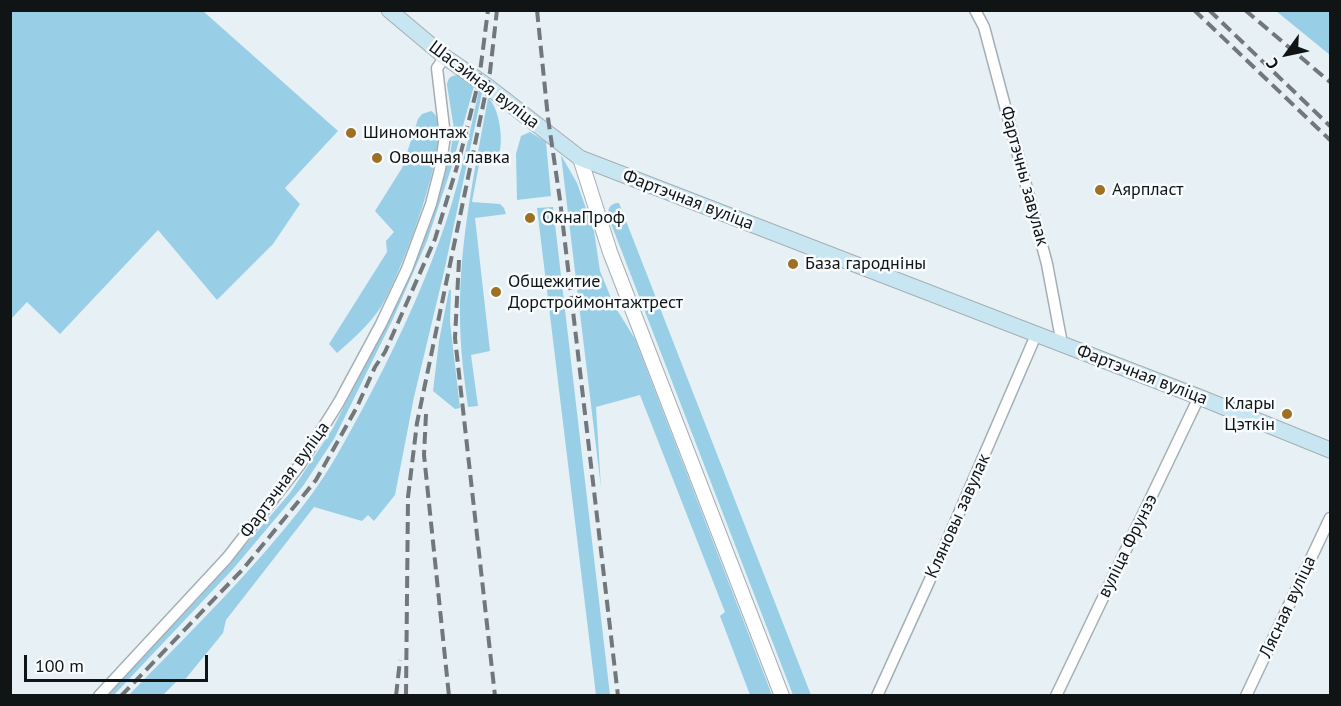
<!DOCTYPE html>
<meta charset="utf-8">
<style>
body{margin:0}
#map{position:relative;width:1341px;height:706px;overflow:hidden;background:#e6f0f5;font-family:"PT Sans",sans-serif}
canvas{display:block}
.frame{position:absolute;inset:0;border:12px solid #101415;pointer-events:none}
.north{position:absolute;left:1257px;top:24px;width:60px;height:60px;-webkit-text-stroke:4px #f8fcfe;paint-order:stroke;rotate:237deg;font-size:16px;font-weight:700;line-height:24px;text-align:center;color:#101415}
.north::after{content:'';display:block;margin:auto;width:21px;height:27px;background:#101415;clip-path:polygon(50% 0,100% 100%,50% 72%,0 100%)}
.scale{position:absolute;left:24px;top:655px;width:184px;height:27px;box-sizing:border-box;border:3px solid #101415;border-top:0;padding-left:8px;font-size:18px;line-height:21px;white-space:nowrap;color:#101415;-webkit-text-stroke:4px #f8fcfe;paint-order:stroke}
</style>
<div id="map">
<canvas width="1341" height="706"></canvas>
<div class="frame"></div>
<div class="north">С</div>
<div class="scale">100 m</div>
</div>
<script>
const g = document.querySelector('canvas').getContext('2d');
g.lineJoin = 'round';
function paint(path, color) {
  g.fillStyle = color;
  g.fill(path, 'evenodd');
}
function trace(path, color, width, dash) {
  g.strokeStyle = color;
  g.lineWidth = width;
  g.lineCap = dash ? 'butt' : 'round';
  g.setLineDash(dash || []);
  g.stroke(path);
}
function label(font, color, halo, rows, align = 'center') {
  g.font = font + ' "PT Sans",sans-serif';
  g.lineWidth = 5;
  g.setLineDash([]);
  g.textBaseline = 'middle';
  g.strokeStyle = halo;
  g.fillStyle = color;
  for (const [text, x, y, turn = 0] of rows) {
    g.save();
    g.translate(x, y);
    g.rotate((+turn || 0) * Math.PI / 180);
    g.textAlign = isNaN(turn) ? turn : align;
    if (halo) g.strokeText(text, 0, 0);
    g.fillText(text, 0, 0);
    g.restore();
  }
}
paint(new Path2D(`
 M10,11H203L338,131L285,188L300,204L273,244L217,300L158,230L60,334L27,302L11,319Z
 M1276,11H1330V55Z
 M457,75L474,86L452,166L427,241L392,321L334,439L303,486L233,569L114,695L105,696L198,599L247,543L290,493L333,428L384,328L435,205L450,155L454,129L447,85C448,78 450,76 457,75Z
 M479,90L482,93L444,272L414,397L395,495L374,521L368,515L362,521L314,507L226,620L223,633L183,682L179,679L163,695H129C191,631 255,569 309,498C330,470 346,439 363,408C392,354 419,297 440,239C458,191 468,140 479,90Z
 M488,98C500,107 505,147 497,159H480L472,202L500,204L504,208L506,214L475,218L490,351L471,355L478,406L468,407C464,377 460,347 460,316C459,242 475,170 488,98Z
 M431,111C460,125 397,283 381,307C369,325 353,339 337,353L329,344L387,252L386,241L394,232L375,211L402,168L418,119L422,114Z
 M530,132L546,142L551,196L517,200L516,154L521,136Z
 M561,155L577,183L594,231L600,271L614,305L635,339L772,695H750L720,616L725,612L640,395L596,407L601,488Z
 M616,203H619L811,695H793L610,221C607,212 607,206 616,203Z
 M553,207L610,695H596L537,208Z
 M449,290H451L450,322L460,408L455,409L433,391L439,341Z`), '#98cfe7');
const minor = new Path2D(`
 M975,10L984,27L1047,264L1062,344
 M99,696L227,558L299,466L339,402L381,324L407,269L431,204L440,169L445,136L437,68L445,57
 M877,696L937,564L1036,335
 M1056,696L1199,397
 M1246,696L1330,518`);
const tertiary = new Path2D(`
 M580,158L610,252L782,696`);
const secondary = new Path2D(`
 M389,10L445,57L487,86L580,158L1199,397L1330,450`);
trace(minor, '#a5afb3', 13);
trace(tertiary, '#a5afb3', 16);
trace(secondary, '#a5afb3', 17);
trace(minor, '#fff', 10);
trace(tertiary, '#fff', 14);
trace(secondary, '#c8e6f2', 15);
trace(new Path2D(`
 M537,10L548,118L560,200L618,696
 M1194,10L1330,140
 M1209,10L1330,126
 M1245,10L1330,82
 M459,260L455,338L495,696
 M426,414L424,455L449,696
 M121,696L243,569L316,480L357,407L375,367L385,352L435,239L459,160L479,80L488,10
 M396,696L400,660
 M406,696L408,497L417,423L490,72L497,10`), '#71777a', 4, [12, 6]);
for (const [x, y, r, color] of [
 [351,133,6,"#9e7022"],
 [377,158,6,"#9e7022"],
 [1100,190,6,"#9e7022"],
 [530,218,6,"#9e7022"],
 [793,264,6,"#9e7022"],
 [496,292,6,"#9e7022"],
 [1287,414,6,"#9e7022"]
]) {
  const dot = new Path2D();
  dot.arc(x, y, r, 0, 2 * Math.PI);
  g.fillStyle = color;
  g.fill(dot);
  trace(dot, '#f8fcfe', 2);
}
label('18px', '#101415', '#f8fcfe', [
 ["Шасэйная вуліца",484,85,37],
 ["Фартэчны завулак",1024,176,75],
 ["Фартэчная вуліца",688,200,21],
 ["Фартэчная вуліца",1142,375,21],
 ["Фартэчная вуліца",285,480,-54],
 ["Кляновы завулак",958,516,-66],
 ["вуліца Фрунзэ",1128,546,-64],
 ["Лясная вуліца",1288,607,-65]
]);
label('18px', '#101415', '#f8fcfe', [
 ["Шиномонтаж",363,133],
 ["Овощная лавка",389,158],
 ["Аярпласт",1112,190],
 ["ОкнаПроф",542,218],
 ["База гародніны",805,264],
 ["Общежитие",508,282],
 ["Дорстроймонтажтрест",508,303],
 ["Клары",1275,404,"right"],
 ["Цэткін",1275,425,"right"]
], 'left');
</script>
